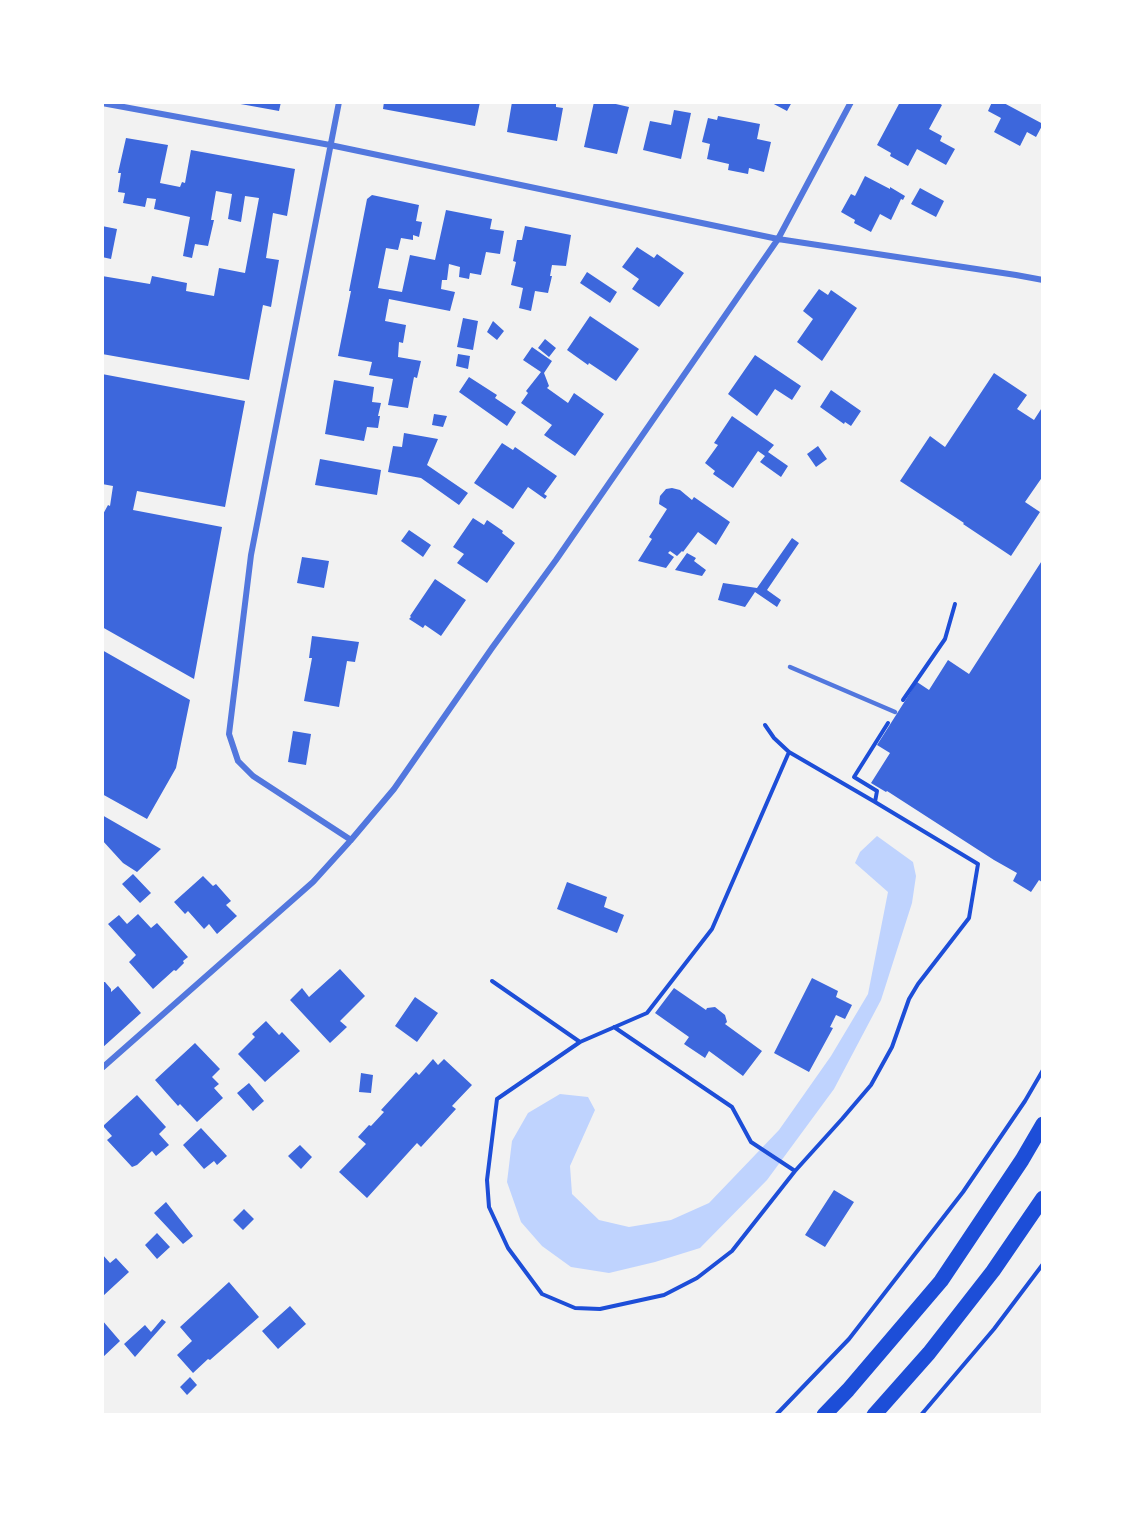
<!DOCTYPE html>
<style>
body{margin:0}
#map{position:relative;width:1145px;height:1517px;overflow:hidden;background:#f2f2f2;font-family:"Golos Text",sans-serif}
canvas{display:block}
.frame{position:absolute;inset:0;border:104px solid #fff;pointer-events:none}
</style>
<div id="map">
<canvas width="1145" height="1517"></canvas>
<div class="frame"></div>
</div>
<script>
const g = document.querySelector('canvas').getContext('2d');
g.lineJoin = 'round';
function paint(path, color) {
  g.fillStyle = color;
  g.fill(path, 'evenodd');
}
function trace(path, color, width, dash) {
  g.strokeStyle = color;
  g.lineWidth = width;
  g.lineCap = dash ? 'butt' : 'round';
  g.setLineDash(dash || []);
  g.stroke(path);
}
paint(new Path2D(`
 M877,836L913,862L916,876L912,903L881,1000L834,1089L767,1180L700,1248L655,1262L609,1273L571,1267L542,1246L521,1222L507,1182L512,1141L528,1113L560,1094L588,1097L595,1110L570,1166L572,1194L599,1220L629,1227L671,1220L709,1203L779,1130L831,1056L868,994L888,892L855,863L860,852Z`), '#bfd3fe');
paint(new Path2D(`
 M236,102H281L279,111L235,103Z
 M384,102H480L475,126L383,109Z
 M512,102H556V107L563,108L557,141L507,132Z
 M594,102H607L629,107L617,154L584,147Z
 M770,102H792L787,111Z
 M900,102H937L942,105L929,129L942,136L940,141L955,149L946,165L917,149L908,166L890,156L891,153L877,145Z
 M992,102H1002L1043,124L1036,137L1027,132L1020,146L994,132L1001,118L988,111Z
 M674,110L691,113L681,159L643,150L650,121L671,125Z
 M718,116L760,124L757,139L771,142L764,172L749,168L748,174L728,170L729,164L707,159L710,144L702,142L708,118L717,120Z
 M126,138L168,145L160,183L180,187L182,182L185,183L191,150L295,169L287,216L273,213L266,258L279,260L271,307L263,305L249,380L102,354V276L150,284L152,276L187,283L186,291L214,296L219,268L245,273L259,198L245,196L241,222L228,219L232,194L216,191L211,220H214L208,246L195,244L192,258L183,256L190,217L154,209L156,199L147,198L145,207L123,203L125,193L118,192L121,173H118Z
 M865,176L890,189V187L905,196L903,200L901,199L891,220L880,214L871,232L854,223L855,220L841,212L851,194L855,196Z
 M920,188L944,201L936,217L911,204Z
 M372,195L419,205L416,221L422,222L419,237L413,235V240L401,238L398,250L386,248L378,288L402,292L410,255L435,260L446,210L492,219L490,229L504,231L500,254L486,252L481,275L470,273L469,279L459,277L460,267L449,264L447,280H442L441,289L455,292L450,311L389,299L385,321L406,325L403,343L399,342L398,357L421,361L417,378L414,377L408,408L388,405L393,379L369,375L372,362L338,356L351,291H349L367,199Z
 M102,226L117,229L111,259L102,257Z
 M525,226L571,235L566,266L552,265L550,276H552L548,293L535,291L531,311L519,308L523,288L511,285L516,262L513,261L517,240H522Z
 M637,247L654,258L657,254L684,273L659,307L632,289L639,279L622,267Z
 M587,272L617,292L610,303L580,283Z
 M819,289L828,295L831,290L857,308L822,361L797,342L813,319L803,311Z
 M590,316L639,349L616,381L589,363L588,365L567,350Z
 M463,318L478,321L473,350L457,347Z
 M493,321L504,331L497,340L487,332Z
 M545,339L556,348L549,357L538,348Z
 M532,347L552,361L544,373L549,386L547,388L568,403L574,393L604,414L575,456L544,435L552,425L521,403L528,393L526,391L541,372L523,360Z
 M458,354L470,356L468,369L456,366Z
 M755,355L801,386L792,400L775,389L757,416L728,394Z
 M994,373L1027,395L1017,409L1034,420L1043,406V476L1025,502L1040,512L1011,556L963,524L964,523L900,481L930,436L945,447Z
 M102,374L245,401L225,507L137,491L133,510L222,527L194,679L102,627V516L108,505L110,506L113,486L102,484Z
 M469,377L497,395L495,398L516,412L507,426L459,392Z
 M334,380L374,387L372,402L381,403L378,416H380L378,428L367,427L364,441L325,434Z
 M831,390L861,411L851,426L845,422L844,424L820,407Z
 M434,414L447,416L443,427L432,425Z
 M732,416L774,445L768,452L788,466L781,477L760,462L765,456L758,451L733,488L713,474L715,471L705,463L718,445L714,443Z
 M404,433L438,439L427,465L468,493L459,505L421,478L388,472L393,446L402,447Z
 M502,443L513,450L515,447L557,476L544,494L547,496L545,499L528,487L513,509L474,483Z
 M818,446L827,459L816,467L807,454Z
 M320,459L381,470L377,495L315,485Z
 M672,488L680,490L692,500L694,497L730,522L716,545L698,532L683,552L682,551L677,556L670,551L668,553L674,557L666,568L638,561L652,539L649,537L667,509L659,504L660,496L666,489Z
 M473,518L484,525L487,520L503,531L502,533L515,543L487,583L457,563L464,554L453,547Z
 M409,530L431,545L423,557L401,541Z
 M792,538L799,543L767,590L781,600L777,607L755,592L745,607L718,600L723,583L757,588Z
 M687,553L696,558L694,561L706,570L702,576L675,570Z
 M302,557L329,561L324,588L297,583Z
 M1043,559V883L1039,880L1031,892L1013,881L1017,873L994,860L887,791L886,792L871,783L890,753L877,745L917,682L929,690L948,660L969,674Z
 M435,579L466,600L441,636L425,625L423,628L409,619L411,617L410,616Z
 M312,636L359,642L355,662L347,661L339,707L304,701L312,658H309Z
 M102,650L190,700L176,768L147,819L102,794Z
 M293,731L311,734L306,765L288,762Z
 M102,815L161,849L137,872L123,863L102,840Z
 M133,874L151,893L140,903L122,884Z
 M203,876L213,886L216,884L231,901L226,905L237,916L217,934L209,924L204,929L188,911L185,914L174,902Z
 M567,882L607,897L604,907L624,915L617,933L557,909Z
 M138,914L151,928L157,923L188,957L183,961L184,963L176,971L174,970L153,989L129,962L136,955L108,924L119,915L127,924Z
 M340,969L365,996L340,1021L347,1027L330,1043L290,1000L302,988L309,997Z
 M812,978L838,991L836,997L852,1005L845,1019L836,1015L830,1027L833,1028L809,1072L774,1053Z
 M102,982H105L111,989V992L118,986L141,1013L102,1048Z
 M674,988L706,1010L707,1008L715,1007L725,1015L727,1022L725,1024L762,1051L743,1076L709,1051L705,1058L684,1044L689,1037L655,1013Z
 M415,997L438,1013L417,1042L395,1026Z
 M266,1021L279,1035L282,1032L300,1051L265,1082L238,1054L255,1037L252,1034Z
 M195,1043L220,1069L212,1077L219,1084L214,1088L223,1098L197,1122L180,1104L178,1106L155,1080Z
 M433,1059L438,1065L444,1059L472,1085L452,1106L456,1109L421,1147L417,1143L367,1198L339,1172L366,1144L358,1137L369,1125L371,1126L384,1112L381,1110L416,1072L419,1075Z
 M361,1073L373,1075L371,1093L359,1092Z
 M249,1083L264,1101L253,1111L237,1093Z
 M137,1095L166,1127L159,1134L169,1145L156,1156L152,1151L137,1165L132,1167L107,1140L112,1136L103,1126Z
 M201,1128L227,1156L217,1165L214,1161L204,1169L183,1145Z
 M300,1145L312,1157L301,1169L288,1156Z
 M834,1190L854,1202L825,1247L805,1235Z
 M166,1202L193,1236L183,1244L154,1213Z
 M244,1209L254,1219L243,1230L233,1220Z
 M157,1233L170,1247L157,1259L145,1245Z
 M102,1254L110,1263L116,1258L129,1272L103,1296Z
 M229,1282L259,1317L210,1360L208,1359L193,1373L177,1355L192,1341L180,1327Z
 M290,1306L306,1324L278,1349L262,1331Z
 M162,1319L166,1322L135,1357L124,1344L145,1325L151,1332Z
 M102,1320L120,1341L102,1358Z
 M190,1377L197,1385L187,1395L180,1387Z`), '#3d67dc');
trace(new Path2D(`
 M903,700L945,639L955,604
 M765,725L774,738L789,752L712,929L647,1013L580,1042L497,1099L487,1180L489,1207L508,1248L542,1294L575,1308L600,1309L664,1295L697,1278L732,1251L795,1171L842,1119L871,1085L892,1047L909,999L918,984L969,918L978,864L875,802L877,791L854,777L888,723
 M789,752L875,802
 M492,981L580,1042
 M614,1027L732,1107L751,1142L795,1171
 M776,1415L849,1339L963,1192L1025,1101L1043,1070
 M921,1415L994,1329L1043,1264`), '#1d4ed8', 4);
trace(new Path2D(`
 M790,667L895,712`), '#5277de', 4.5);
trace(new Path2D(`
 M339,102L251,555L229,734L238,761L253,776L351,840
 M102,103L330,145L778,239L1016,275L1043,280
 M102,1068L313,882L351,840L394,789L492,648L556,560L778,239L851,102`), '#5277de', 6);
trace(new Path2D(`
 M824,1415L848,1390L941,1281L1022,1160L1043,1124
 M874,1415L929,1353L993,1271L1043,1198`), '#1d4ed8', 15);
</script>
